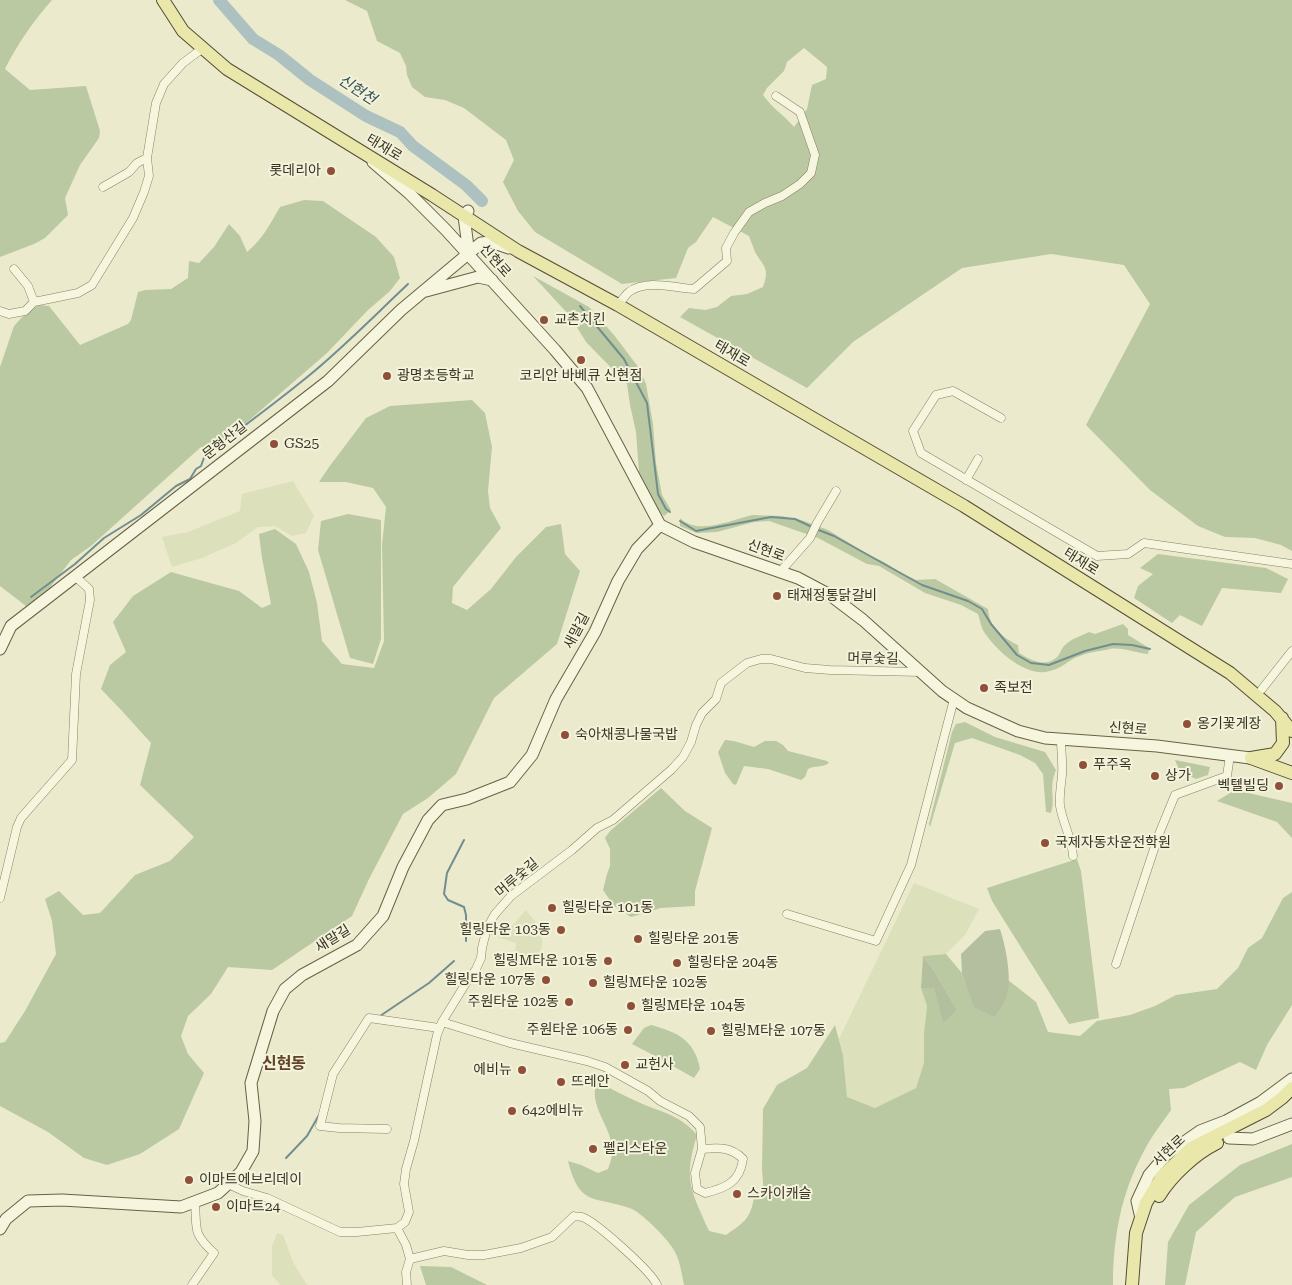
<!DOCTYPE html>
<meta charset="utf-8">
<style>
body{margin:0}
canvas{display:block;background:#ebeacd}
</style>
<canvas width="1292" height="1285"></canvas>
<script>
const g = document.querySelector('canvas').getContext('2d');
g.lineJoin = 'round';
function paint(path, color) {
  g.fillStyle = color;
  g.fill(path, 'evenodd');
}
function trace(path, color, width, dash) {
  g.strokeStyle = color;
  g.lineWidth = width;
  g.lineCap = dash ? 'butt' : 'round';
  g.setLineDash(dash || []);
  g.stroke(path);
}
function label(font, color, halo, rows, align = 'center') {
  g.font = font + ' "Roboto Serif","Noto Sans KR",serif';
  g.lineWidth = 4;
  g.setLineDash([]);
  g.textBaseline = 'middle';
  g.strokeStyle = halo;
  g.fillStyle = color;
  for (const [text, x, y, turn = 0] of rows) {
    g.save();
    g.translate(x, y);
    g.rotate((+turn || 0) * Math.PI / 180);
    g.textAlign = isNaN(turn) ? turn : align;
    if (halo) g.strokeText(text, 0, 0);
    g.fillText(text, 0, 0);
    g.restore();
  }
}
paint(new Path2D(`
 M293,481L314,516L306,533L292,536L275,526L258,527L236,543L202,558L172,567L162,537L188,532L240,511L242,494Z
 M914,883L979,909L965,935L946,954L923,956L921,988L927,1006L924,1033V1063L916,1088L875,1108L847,1097L843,1055L839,1039Z
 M526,910L534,920L542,939V947L536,959L515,952L516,943L488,934L492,927L504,935Z
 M277,1233L283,1235L293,1262L307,1285H280L272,1275V1246Z`), '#dce0bb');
paint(new Path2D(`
 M0,0H52C35,19 16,46 5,69L30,90L86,86L100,131L99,138L80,165L65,198L68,215L45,238L34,244L0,257Z
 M345,0H1292V551L1281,545L1255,538L1225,537L1198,526L1150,490L1086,425L1150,304L1124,265L1051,254L962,268L853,342L807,388L680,317L689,308L705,310L717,307L731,296L747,294L763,287C770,268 764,267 755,252C753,247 751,241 749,236L713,217L696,242L688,248L676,278L622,284L535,232L518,211L503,182L514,160L506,140L464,108L445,100L425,97L412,87L407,75L406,66L400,53L377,41L367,11ZM804,48L827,67L826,79L812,85L807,109L794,127C784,115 772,108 763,95L767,88L784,71L787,62Z
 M304,200L323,201L376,237L394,257L400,278L390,291L368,310L327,353L216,449L201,447L91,546L71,560L38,603L26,606L0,586V367L14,326L25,314L39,305L49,306L80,345L128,324L131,320L138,292L145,290L171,289L188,278L189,261L199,263L214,247L229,224L240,236L247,252C262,240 270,224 280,207Z
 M533,276L589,307L614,335L639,368L646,384L653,424L656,463L662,495L671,510L664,516L657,509L639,472L636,432L630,405L627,384L586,342L570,316Z
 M472,400L485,413L492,447L488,491L490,508L501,528L453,587L452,603L467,610L491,589L516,557L546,527L561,524L565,554L580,571L557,644L494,698L456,774L428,798L403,814L369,879L352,916L272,970L228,967L211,994L188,1016L181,1036L188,1054L204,1073L179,1129L140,1154L107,1165L84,1158L48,1132L0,1106V1043L5,1042L25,1011L56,954L52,921L45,899L59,891L83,915L100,913L135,875L170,861L194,837L140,785L151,743L122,711L101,689L110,665L126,652L113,622L133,596L171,572L239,591L262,608L271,604L262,558L259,534L275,529L296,544L309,572L317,603L322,641L342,664L374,668L384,641L382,545L386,507L373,488L346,482H319L329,467L366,418L390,406Z
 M348,514L381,520V639L373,664L350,658L318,550L321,521Z
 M752,515L782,516L804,521L828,530L869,555L884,562L899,572L916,580L935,579L988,609C989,627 1003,638 1018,645L1019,653C1029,659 1044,668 1056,658C1060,655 1061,649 1065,645C1071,639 1081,636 1089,632L1095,634L1123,624L1128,629V635L1149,648L1148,654C1135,653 1123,647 1110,649C1101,651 1089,652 1080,656C1067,660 1063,669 1046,672C1023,675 996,650 984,632C981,627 980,620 978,614L961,605L925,593L879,566L867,564L818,538L769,521L754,522L717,532L697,533L680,526V518C698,536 731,520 752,515Z
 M1158,554L1266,568L1288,579L1281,593L1222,588L1202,626L1180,615L1172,623L1134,598L1138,586L1153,574L1140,568Z
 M965,722L995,737L1045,752L1056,770C1048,789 1056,797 1051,813L1046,812L1043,774L1035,763L1020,755L972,738L955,743L930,827L929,824L952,732L956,724Z
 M725,740L734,741L754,747L765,741H776L783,745L788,751L827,761L829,763C822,768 815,765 808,769L805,777L801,780L768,769L744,766L736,785L733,784L725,773L718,752Z
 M1175,760L1210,767L1208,775L1196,779L1180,772Z
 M661,788L685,811L712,828L695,891V906L661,908L631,917L614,906L603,890L607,874L610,866V849L605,838L610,831Z
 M1235,790L1292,803V838L1277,822L1217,801Z
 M1077,859L1081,871L1099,1018L1069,1024L992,901L987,888Z
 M1292,892V1005L1267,1045L1256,1070L1240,1062L1184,1088L1169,1089L1171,1110C1162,1123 1151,1137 1144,1151C1121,1193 1113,1238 1113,1285H684C682,1275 680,1261 675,1252C670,1241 643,1214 632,1209C596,1195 580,1209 568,1161L581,1165L598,1173L608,1169C611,1161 613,1154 612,1146C609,1123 588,1105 597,1081C610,1088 622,1095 636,1101C659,1112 680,1114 697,1135C683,1180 691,1190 709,1231L726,1235C743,1223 750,1220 754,1198L764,1197L762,1169L763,1109L777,1085L807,1068L835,1025L843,1055L847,1097L875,1108L916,1088L924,1063V1033L927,1006L921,988L934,987L943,1022L957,1010L933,969L923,956L946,954L962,973L975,1007L1007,997L1008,980L1036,1002L1048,1032L1080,1036L1097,1021L1130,1015L1155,1006L1176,995L1217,989L1238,968L1248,948L1262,938L1283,898Z
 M651,1025C677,1032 695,1040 700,1069L694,1078L657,1057L632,1044L644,1028Z
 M1292,1144V1177L1235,1197L1196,1232L1185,1285H1165L1168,1242L1189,1205L1240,1165Z
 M420,1266L451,1267L487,1285H426Z`), '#bac9a1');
paint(new Path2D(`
 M1000,929C1006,948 1012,977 1007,996C1005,1003 998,1011 994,1017L974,1007L962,973L961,954L985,931Z
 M923,956L933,969L957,1010L943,1023L934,988H921Z`), '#b3bf9f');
trace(new Path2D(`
 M580,306L624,359L647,403L658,494L666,509L670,512
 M680,521L696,531L771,517L795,519L812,527
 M816,529L834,536L922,585L968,601L982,609L991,624L1017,655L1031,663L1049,665L1085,651L1113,644L1132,645L1150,649
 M31,597L75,564L104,538L141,515L176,486L190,479L196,469L201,466L205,455C239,430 273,405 306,378C342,349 374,316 408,284
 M464,840L447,873L444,894L448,900L464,907L466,915V941
 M380,1016L429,983L454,961
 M286,1158L307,1136L319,1115`), '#738e8f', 2);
trace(new Path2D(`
 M219,0L253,39L279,55L310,80L366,116L400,132L413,146L466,185L482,201`), '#acc1c0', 12);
const street = new Path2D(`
 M103,187L129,172L137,163L147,158
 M14,269L28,286L34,302
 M621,301C624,298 626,294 629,292C646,279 675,288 694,289L727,261L726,248L734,233L749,212L765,203L782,196L800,184L811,173L815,155L800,112L776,96
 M0,311L9,314L25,311L34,302L78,293L92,285L133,218L144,192L149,176L147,158L156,103L164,84L183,63L203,48
 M1001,418L953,391L936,395L913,431L921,453L1097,556L1128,554L1144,543L1292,564
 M966,480L978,459
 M780,572L810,538L817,523L836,491
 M1262,689L1292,651
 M1061,739C1061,751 1063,763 1062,775C1061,786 1059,795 1060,806C1063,824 1072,838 1073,856
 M0,898L17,827L21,818L72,760L76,674L90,600L89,589L76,577
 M787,914L876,941L911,865L954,699
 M1116,964L1159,834L1175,795L1227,776L1230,755
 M442,1022L510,1043L587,1061L605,1067L648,1091L660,1101L689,1116L700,1127L702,1149L695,1173L697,1189L705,1193C726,1188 740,1182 743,1159C730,1146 718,1148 702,1149
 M387,1129L339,1128L320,1126L333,1074L369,1018L439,1028
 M228,1184L243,1191L267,1198L340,1232H357L397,1228L405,1222L409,1212L404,1184L406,1169L414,1141L437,1035L442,1022L466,983L476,969L481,958L482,948L487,928L495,914L511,896L572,850L597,828L613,820L671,770L683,757L691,742L696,725L702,713L716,699L721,683L747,663L761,659H771L805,668L830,670L921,672
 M397,1228L406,1245L410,1259L444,1251L468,1255H484L521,1248L552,1237L574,1216C576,1217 579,1216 582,1217C595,1221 652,1272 657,1285
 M192,1285L214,1253C192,1233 197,1229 195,1202
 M407,1285L406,1272L410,1259`);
const secondary = new Path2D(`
 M373,162L409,193L446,230L555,350L587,388L660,525L694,542L798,578L830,595L863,620L942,691L967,708L1018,731L1045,738L1157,746L1258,759
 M468,211L464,216L469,255
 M426,291L478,277L492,280
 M0,649L11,626L328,381L401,310L481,243L491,242L509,248
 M1229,1138L1253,1139L1292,1124
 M1141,1218L1137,1201L1149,1175L1167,1154L1200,1131L1226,1121L1261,1102L1292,1079
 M0,1229L6,1219L28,1201L62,1200L181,1207L218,1193L241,1172L253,1151L255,1121L251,1083L273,1011L285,989L302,975L357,945L383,916L403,867L428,820L442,805L467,799L510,782L532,755L556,699L595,632L618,581L637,549L660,525`);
const primary = new Path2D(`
 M163,0L183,31L227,69L432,195L518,251L618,305L964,506L1026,545L1230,673L1275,711L1292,731
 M1251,758L1275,754L1283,743L1282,718
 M1251,758L1292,773
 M1159,1196C1172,1175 1195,1154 1217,1143
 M1132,1285L1136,1233L1146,1203L1162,1176L1191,1148L1266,1110L1282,1098L1292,1088`);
trace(street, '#878062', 9);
trace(secondary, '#696145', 13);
trace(primary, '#564d35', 14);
trace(street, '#f6f6df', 8);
trace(secondary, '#f6f6df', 11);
trace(primary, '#e9e7aa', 12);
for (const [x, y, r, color] of [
 [331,171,5,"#904f38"],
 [544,320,5,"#904f38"],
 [581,360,5,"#904f38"],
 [387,376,5,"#904f38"],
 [274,444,5,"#904f38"],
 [777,596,5,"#904f38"],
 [984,688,5,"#904f38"],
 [1187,724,5,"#904f38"],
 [565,735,5,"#904f38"],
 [1083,765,5,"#904f38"],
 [1155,776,5,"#904f38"],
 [1279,786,5,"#904f38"],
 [1045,843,5,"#904f38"],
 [552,908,5,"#904f38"],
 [561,930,5,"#904f38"],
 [638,939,5,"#904f38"],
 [608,961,5,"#904f38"],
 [677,963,5,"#904f38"],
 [546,980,5,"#904f38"],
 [593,983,5,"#904f38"],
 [569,1002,5,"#904f38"],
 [631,1006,5,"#904f38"],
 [628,1030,5,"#904f38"],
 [711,1031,5,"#904f38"],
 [625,1065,5,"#904f38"],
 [522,1070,5,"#904f38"],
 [561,1082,5,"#904f38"],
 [512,1111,5,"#904f38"],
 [593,1149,5,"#904f38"],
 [189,1180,5,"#904f38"],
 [737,1194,5,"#904f38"],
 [216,1207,5,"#904f38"]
]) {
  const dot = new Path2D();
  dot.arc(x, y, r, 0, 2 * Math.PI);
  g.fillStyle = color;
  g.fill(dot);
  trace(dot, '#f3f3dc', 2);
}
label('14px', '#3a3423', '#f3f3dc', [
 ["태재로",384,148,31],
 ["신현로",495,261,48],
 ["태재로",732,354,30],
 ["문형산길",225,441,-38],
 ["신현로",766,551,20],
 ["태재로",1081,562,32],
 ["새말길",577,631,-62],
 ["머루숯길",873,659,1],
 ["신현로",1128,729,4],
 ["머루숯길",517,878,-40],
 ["새말길",333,939,-32],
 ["서현로",1169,1151,-43]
]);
label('14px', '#3a3423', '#f3f3dc', [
 ["롯데리아",321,171,"right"],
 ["교촌치킨",554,320],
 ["광명초등학교",397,376],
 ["코리안 바베큐 신현점",581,376,"center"],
 ["GS25",284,444],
 ["태재정통닭갈비",787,596],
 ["족보전",994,688],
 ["옹기꽃게장",1197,724],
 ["숙아채콩나물국밥",575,735],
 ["푸주옥",1093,765],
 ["상가",1165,776],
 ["벡텔빌딩",1269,786,"right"],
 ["국제자동차운전학원",1055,843],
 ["힐링타운 101동",562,908],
 ["힐링타운 103동",551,930,"right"],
 ["힐링타운 201동",648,939],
 ["힐링M타운 101동",598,961,"right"],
 ["힐링타운 204동",687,963],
 ["힐링타운 107동",536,980,"right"],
 ["힐링M타운 102동",603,983],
 ["주원타운 102동",559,1002,"right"],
 ["힐링M타운 104동",641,1006],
 ["주원타운 106동",618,1030,"right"],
 ["힐링M타운 107동",721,1031],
 ["교헌사",635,1065],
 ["에비뉴",512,1070,"right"],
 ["뜨레안",571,1082],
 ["642에비뉴",522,1111],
 ["펠리스타운",603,1149],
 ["이마트에브리데이",199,1180],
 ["스카이캐슬",747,1194],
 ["이마트24",226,1207]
], 'left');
label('italic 15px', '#345058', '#f3f3dc', [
 ["신현천",357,90,33]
]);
label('bold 16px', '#624327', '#f3f3dc', [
 ["신현동",284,1064]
]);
</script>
